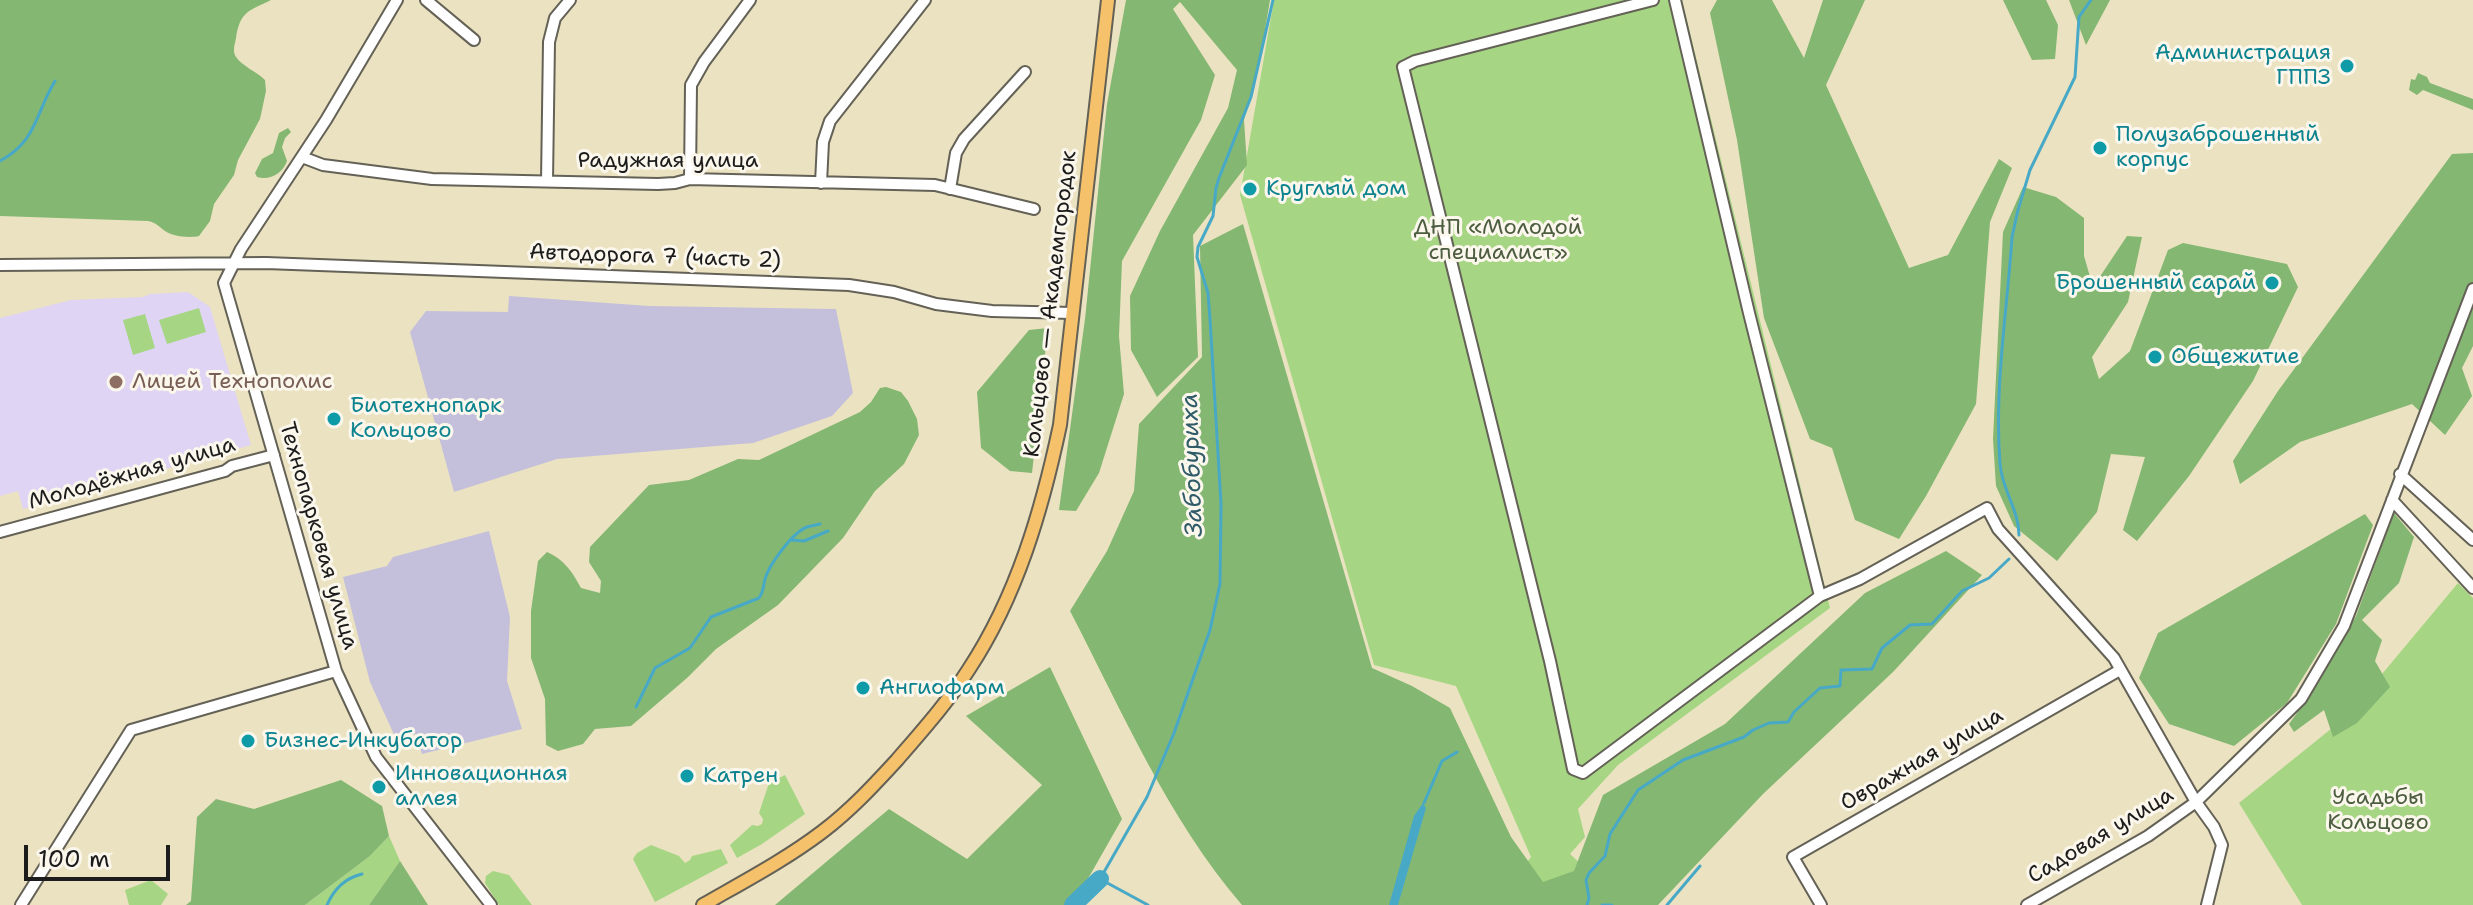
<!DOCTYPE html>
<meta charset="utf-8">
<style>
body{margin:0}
#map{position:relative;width:2473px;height:905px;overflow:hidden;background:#ebe2c1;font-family:"Shantell Sans",sans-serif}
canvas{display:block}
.scale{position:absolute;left:24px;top:845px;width:146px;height:36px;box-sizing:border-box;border:4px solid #1c1c1c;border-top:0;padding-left:10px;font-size:24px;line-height:28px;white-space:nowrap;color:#1c1c1c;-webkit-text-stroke:6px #fbf7ec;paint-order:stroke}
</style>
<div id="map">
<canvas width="2473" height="905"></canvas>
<div class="scale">100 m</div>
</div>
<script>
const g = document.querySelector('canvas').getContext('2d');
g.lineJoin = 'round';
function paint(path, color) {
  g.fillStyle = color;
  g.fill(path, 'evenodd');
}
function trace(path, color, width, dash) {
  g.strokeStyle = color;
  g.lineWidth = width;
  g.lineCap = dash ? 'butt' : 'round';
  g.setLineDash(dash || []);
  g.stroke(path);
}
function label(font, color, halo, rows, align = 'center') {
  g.font = font + ' "Shantell Sans",sans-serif';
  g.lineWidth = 6;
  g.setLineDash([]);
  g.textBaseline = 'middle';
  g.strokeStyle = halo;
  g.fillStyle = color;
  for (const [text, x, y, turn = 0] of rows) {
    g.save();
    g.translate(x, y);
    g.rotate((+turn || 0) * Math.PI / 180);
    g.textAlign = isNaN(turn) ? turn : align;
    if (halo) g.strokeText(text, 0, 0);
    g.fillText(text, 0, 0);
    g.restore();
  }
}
paint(new Path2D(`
 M188,292L210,307L251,445L23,509L18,491L0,496V318L71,300L143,297L150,294Z`), '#e0d4f4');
paint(new Path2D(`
 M509,296L649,306L836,309L853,393L832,416L753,443L557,459L454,492L410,332L426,311L508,312Z
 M489,531L510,617L507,681L522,729L422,754L416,734L396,739L370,682L343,577L387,566L393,557Z`), '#c4c0db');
paint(new Path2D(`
 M1274,0H1682L1830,608L1618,765L1578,809L1585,837L1570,854L1584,867L1554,900L1521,870L1531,857L1456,686L1374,665L1240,195Z
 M199,308L206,332L167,344L159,320Z
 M145,314L155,348L133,355L123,320Z
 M2458,583L2473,598V905H2302L2239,803L2347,716Z
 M785,775L805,814L762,844L737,858L730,845L752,825L758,826L762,824L763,819L759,813L769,783Z
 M389,836L400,861L369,905H305L370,856Z
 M651,845L679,856L685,863L690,860L692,856L721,849L728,863L655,902L633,859L637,853Z
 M493,871L509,875L532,905H499L485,883L486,876Z
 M151,880L168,894L161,905H129L125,890Z`), '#a6d684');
paint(new Path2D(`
 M0,0H271C249,11 240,11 236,38C235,44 232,51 236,57C242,66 257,72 265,80L266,91L260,119L238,160L234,175L214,204L210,221L199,236C190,238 174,237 165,231C158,226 157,223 148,221L0,216Z
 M1126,0H1270L1259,66L1244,120L1247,165L1193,235L1198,357L1157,397L1131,350L1130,296L1160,231L1228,108L1237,70L1180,2L1173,9L1215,75L1201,120L1122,261L1119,336L1124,394L1099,473L1076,511L1059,510L1085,319L1107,104Z
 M1717,0H1772L1804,58L1823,0H1865L1826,85L1909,268L1948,255L1999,159L2012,168L1990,222L1976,404L1926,496L1899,539L1855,520L1832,448L1810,439L1764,318L1737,140L1710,13Z
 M2003,0H2046L2058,25L2055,59L2032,60Z
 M2069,0H2110L2086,45Z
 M2418,73L2427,77L2430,83L2473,99V110L2423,90L2417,95L2409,90L2411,79L2415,80Z
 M288,128L291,132L285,138L282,147L287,161C283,173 270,181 257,177L255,173L262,159L273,153L279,133Z
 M2473,153V346L2462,368L2472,396L2445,435L2412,404L2300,442L2240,484L2233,461L2278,391L2452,154Z
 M2023,187L2056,197L2084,218V256L2093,287L2127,236L2142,237L2128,302L2092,357L2099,379L2130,351L2168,250L2183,243L2287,264L2298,287L2253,381L2189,476L2137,541L2123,530L2145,457L2111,454L2097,512L2057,561L2014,526L1996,486L1993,439L2003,232Z
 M1243,224L1372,668L1412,686L1450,708L1511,837L1543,882L1574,871L1603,795L1725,724L1865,593L1946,551L1982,575L1893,672L1763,794L1658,905H1242C1168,819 1122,711 1070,611L1107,551L1134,491L1139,424L1202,357L1200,246Z
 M1048,328L1032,473L1010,471L981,448L977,392L1029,330Z
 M886,387L901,392L908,401L917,419L919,435L904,464L875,491L843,538L778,605L716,649L687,678L631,726L595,729L583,744L558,751L546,745L545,699L531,658V611L538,561L547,552C564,559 573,573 581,588L600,593L601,581L589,562L590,547L649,485L689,480L738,459L759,460L860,412L871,402L880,388Z
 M2394,513L2414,537L2399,583L2362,620L2382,640L2375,661L2390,687L2357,723L2333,737L2324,710L2294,732L2289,724L2315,688L2356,616Z
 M2365,514L2373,525L2336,624L2287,703L2234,746L2169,724L2139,678L2158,633Z
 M1050,667L1122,819L1073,905H775L889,809L967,859L1042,785L966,716Z
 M341,780L382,806L389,836L370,856L305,905H186L191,901L197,817L216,799L254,809Z
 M400,861L428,905H369Z`), '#84b772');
paint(new Path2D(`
 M1423,803L1426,808L1398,905H1389L1414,816Z`), '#48a9c7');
trace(new Path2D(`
 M0,161C37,141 35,114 55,81
 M2019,535C2019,510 2002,490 2000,464C1994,388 2007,313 2012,237L2018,210L2030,170L2075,77L2079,17L2091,0
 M791,540L804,541L828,531
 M636,707L655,668L690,648L711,617L759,598C764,591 763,587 765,579C769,565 792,533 807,527C811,526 815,525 820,524
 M1424,803L1442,761L1457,752
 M327,905C334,889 345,878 362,874
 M1148,905L1100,879L1147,797L1174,733L1210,630L1220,584L1221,504L1210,319L1208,293L1197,257L1198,247L1213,216L1216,188L1219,178L1251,97L1273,0
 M1587,905L1589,898L1586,880L1589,873L1605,856L1610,834L1638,790L1683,760L1744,737L1753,730L1769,723L1788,722L1794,712L1820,688L1840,686L1841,670L1872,669L1882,648L1910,625L1932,624L1962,591L1989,578L2009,559
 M1602,905H1612
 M1667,905L1700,866`), '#48a9c7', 3);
trace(new Path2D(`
 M1073,905L1100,879`), '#48a9c7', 18);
const minor = new Path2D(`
 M397,0L326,120L241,249L224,283L336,671L376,757L491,905
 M426,0L474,40
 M1653,0L1415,61L1403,67L1550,661L1573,769L1583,773L1820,596L1860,579L1987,508L1998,529L2114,658L2196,802L2214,827L2222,845L2207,905
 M1675,0L1749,313L1820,596
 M302,157L323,165L432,179L658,184L675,183L690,179L935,185L1034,209
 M690,179L691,85L704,62L750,0
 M547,181L549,42L555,18L570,0
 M821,183L823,142L830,121L925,0
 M950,189L956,153L964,139L1025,72
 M0,265L266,263L849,285L894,292L936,304L992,311L1072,313
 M2400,474L2473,540
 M2392,500L2473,588
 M0,532L225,471L232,466L274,455
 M21,905L131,730L336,671
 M1821,905L1793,857L2120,670
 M2027,905L2148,836L2196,802L2301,699L2344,626L2473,289`);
const major = new Path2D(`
 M703,905C743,882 785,860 822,832C850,811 874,785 897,760C922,731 948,702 969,669C1017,596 1042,510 1060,425L1108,0`);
trace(minor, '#646156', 14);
trace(major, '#646156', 16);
trace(minor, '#fff', 10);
trace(major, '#f6c16b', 12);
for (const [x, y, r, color] of [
 [2347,66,8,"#0f9aa8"],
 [2100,148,8,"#0f9aa8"],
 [1250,189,8,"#0f9aa8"],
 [2272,283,8,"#0f9aa8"],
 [2155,357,8,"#0f9aa8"],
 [116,382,8,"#8d6e63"],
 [334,419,8,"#0f9aa8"],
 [863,688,8,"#0f9aa8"],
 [248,741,8,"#0f9aa8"],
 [687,776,8,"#0f9aa8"],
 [379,787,8,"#0f9aa8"]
]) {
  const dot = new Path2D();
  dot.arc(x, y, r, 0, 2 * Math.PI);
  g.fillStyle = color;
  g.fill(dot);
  trace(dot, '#fbf7ec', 3);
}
label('22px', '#0d838f', '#fbf7ec', [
 ["Администрация",2331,53,"right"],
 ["ГППЗ",2331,78,"right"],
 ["Полузаброшенный",2116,135],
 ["корпус",2116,160],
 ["Круглый дом",1266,189],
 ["Брошенный сарай",2256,283,"right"],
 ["Общежитие",2171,357],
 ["Биотехнопарк",350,406],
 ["Кольцово",350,431],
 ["Ангиофарм",879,688],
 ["Бизнес-Инкубатор",264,741],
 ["Инновационная",395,774],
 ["аллея",395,799],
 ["Катрен",703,776]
], 'left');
label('22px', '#1c1c1c', '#fbf7ec', [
 ["Радужная улица",668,161],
 ["Автодорога 7 (часть 2)",655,257,2],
 ["Кольцово — Академгородок",1051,304,-83],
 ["Молодёжная улица",132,474,-16],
 ["Технопарковая улица",318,536,74],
 ["Овражная улица",1922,760,-30],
 ["Садовая улица",2101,836,-31]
]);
label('22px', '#4c5d40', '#fbf7ec', [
 ["ДНП «Молодой",1498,228],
 ["специалист»",1498,253],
 ["Усадьбы",2378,798],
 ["Кольцово",2378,823]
]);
label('22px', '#785e54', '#fbf7ec', [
 ["Лицей Технополис",132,382]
], 'left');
label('italic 24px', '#305b69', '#fbf7ec', [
 ["Забобуриха",1193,465,-92]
]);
</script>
